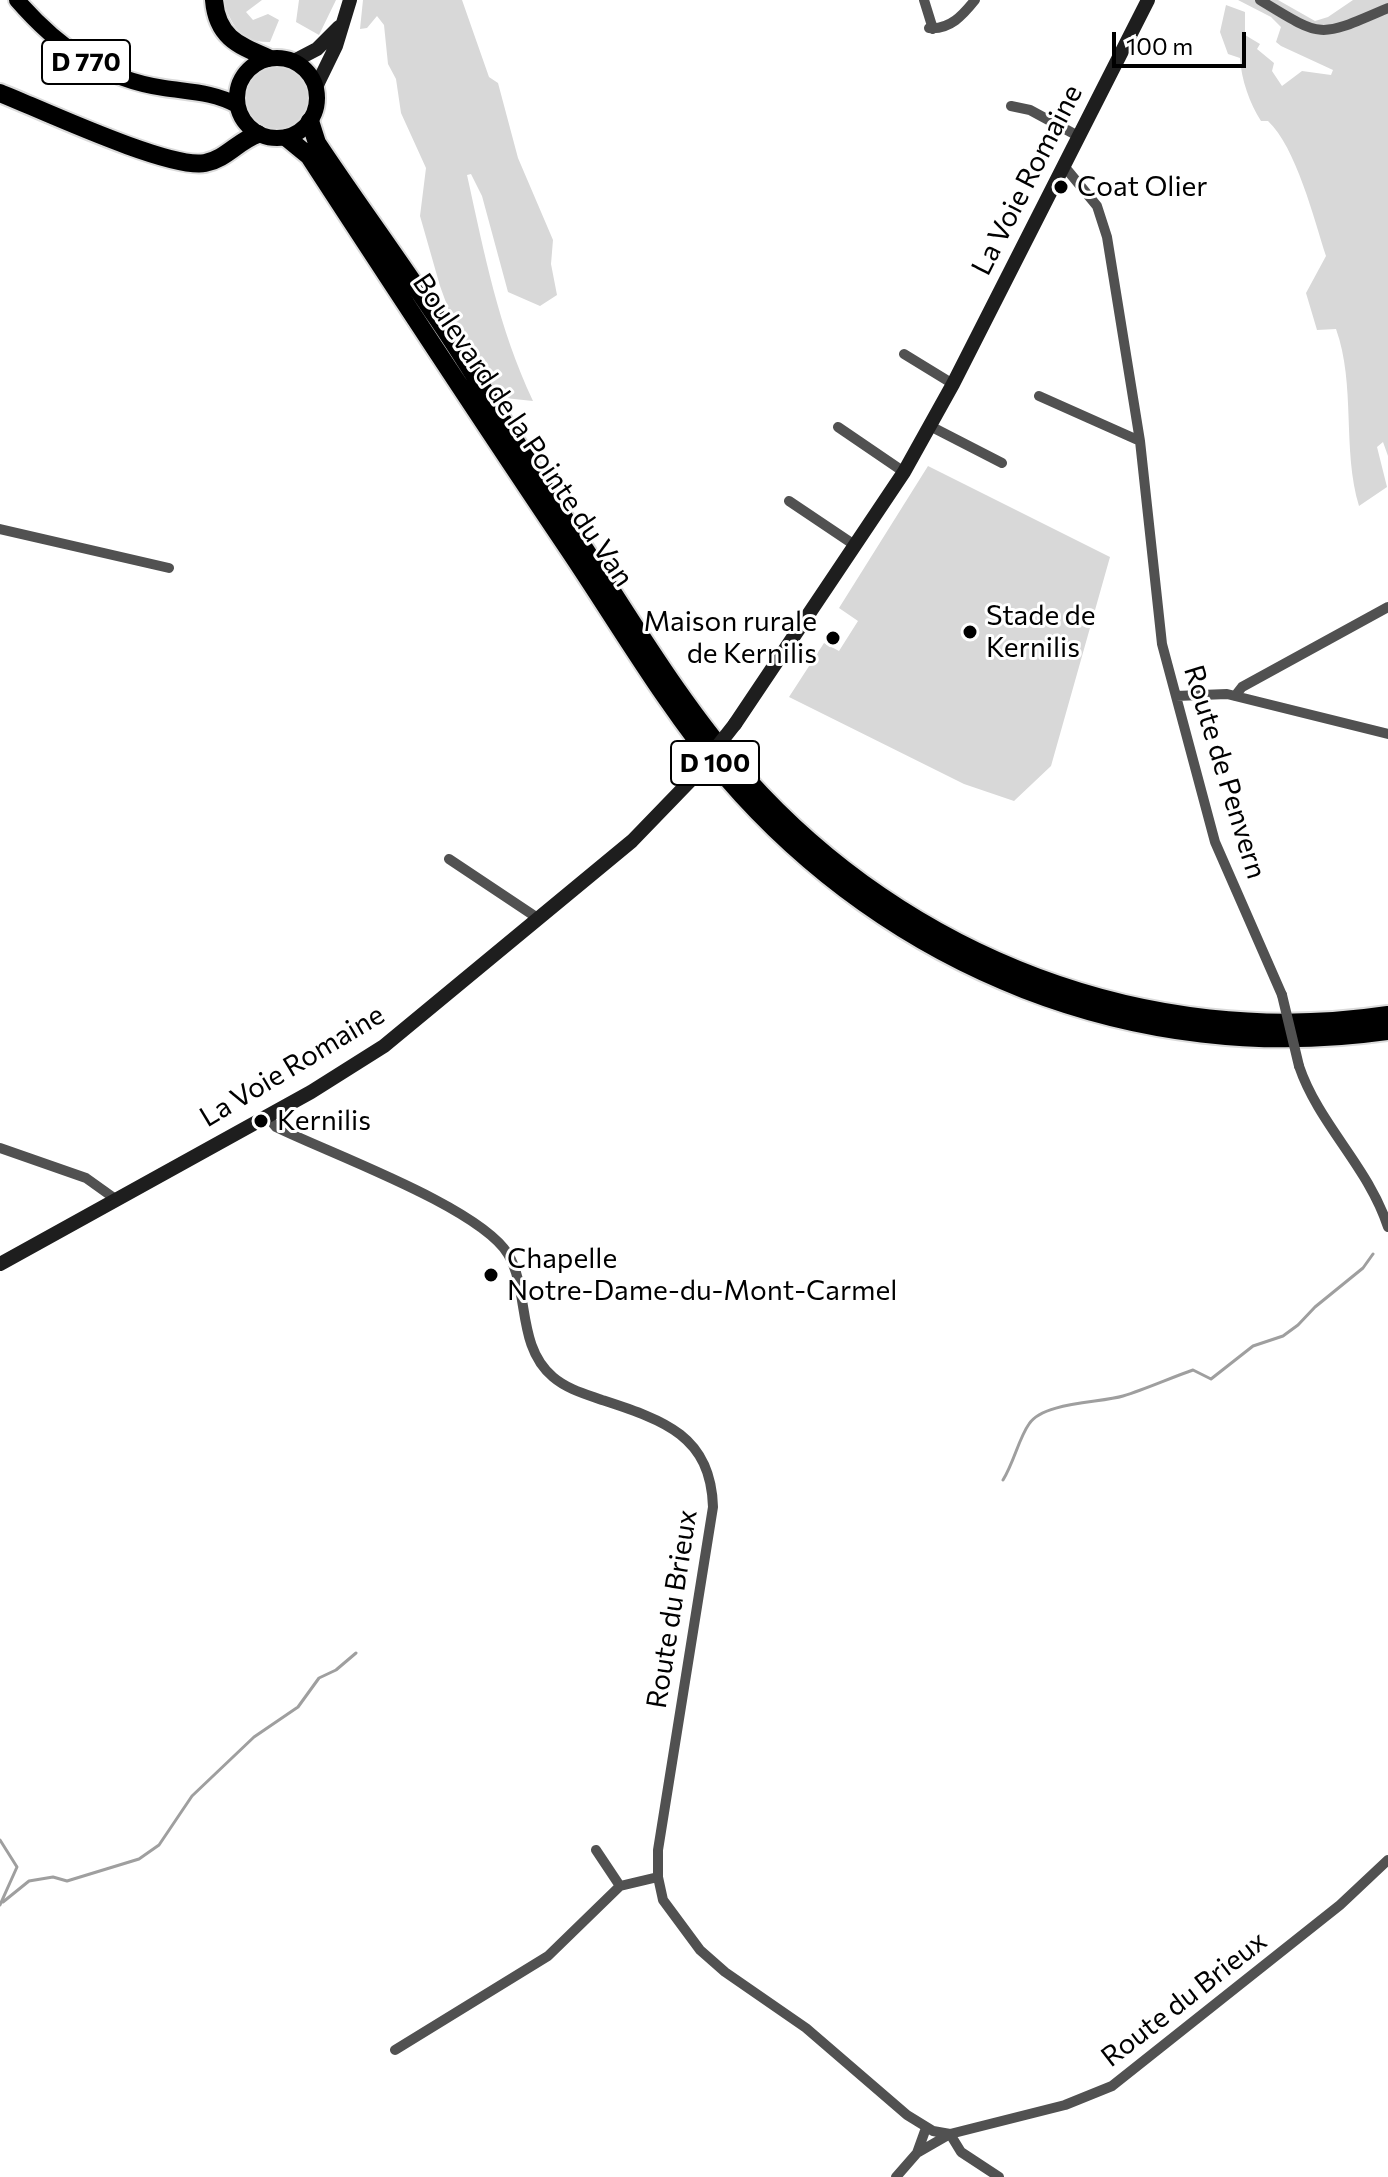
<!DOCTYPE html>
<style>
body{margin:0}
#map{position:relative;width:1388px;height:2177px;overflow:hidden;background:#fff;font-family:Commissioner,sans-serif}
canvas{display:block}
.scale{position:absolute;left:1112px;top:32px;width:134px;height:36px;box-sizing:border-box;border:4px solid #000;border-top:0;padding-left:10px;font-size:24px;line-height:28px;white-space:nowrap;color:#000;-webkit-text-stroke:6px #fff;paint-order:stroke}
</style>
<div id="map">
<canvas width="1388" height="2177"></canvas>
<div class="scale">100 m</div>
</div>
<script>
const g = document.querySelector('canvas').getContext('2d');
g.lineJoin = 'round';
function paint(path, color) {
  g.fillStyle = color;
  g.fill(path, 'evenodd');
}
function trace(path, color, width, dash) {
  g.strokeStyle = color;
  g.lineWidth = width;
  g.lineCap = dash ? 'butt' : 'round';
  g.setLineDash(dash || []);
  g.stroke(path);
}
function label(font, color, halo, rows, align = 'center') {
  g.font = font + ' Commissioner,sans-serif';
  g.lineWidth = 6;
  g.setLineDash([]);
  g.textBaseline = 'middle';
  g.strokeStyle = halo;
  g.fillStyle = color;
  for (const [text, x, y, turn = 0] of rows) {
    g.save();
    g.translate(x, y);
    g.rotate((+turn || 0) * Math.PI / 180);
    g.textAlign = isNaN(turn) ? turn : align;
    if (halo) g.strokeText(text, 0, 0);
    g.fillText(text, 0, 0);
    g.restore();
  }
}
paint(new Path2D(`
 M223,0H262L246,12L253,20L268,14L279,20L270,42C241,43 231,25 223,0Z
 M299,0H336L319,35L296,22Z
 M363,0H462L489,77L498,83L518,158L553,240L551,264L557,295L540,306L508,292L482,196L471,174L467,175C485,256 498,326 533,401L495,397L456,330L440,286L420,216L426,168L401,113L396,79L388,64L384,25L377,16L367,28L360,29Z
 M1238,0H1278L1315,21L1328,17L1353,0H1388V456L1383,442L1377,447L1387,487L1359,506C1342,449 1356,385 1336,329L1317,330L1306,293L1326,256C1314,219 1296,147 1268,121H1261C1250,104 1241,79 1240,58L1228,54L1220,32L1226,5L1245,12V35L1260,44L1257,49L1274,63L1272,71L1282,86L1302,71L1331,75L1333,70L1281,46L1276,42L1281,27L1271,17Z
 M246 98a32 32 0 1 1 64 0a32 32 0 1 1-64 0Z
 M928,466L1110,557L1051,766L1014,801L964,784L789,697L824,643L839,651L858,621L839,608Z`), '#d8d8d8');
trace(new Path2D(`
 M1003,1480C1014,1462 1019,1438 1029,1424C1043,1402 1100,1403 1123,1396C1146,1389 1170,1378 1193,1370L1211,1379L1253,1346L1283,1336L1298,1325L1315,1307L1363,1268L1373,1254
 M0,1840L17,1867L0,1905
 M3,1902L29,1881L53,1877L67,1881L139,1859L159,1845L192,1796L254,1737L298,1707L319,1678L336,1670L356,1653`), '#9f9f9f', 3);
const primary = new Path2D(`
 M17,0C57,46 102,79 164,88C190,92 213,92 237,105
 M237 98a40 40 0 1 1 80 0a40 40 0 1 1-80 0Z`);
const highway = new Path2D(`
 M214,0C217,37 238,45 268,58
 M0,93C40,109 170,170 205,163C226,159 238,141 258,134
 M310,121L317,143C354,199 394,253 431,309C479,378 520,452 567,522C624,607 677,701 746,778C907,958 1148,1051 1388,1015
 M287,138L309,156C395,288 481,419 569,550C620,626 667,707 726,777C891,969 1137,1067 1388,1031`);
trace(primary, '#dbdbdb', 20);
trace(highway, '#dbdbdb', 22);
trace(new Path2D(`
 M924,0L933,29
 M1260,0C1324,39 1318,38 1388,8
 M929,28C950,30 963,15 975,0
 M1011,106L1030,110L1078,136
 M1064,166L1097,206L1107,237L1140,441L1162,644L1215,842L1282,995
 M904,354L953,384
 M1039,396L1140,441
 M930,426L1002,463
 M838,427L904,472
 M789,501L856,546
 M0,529L169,568
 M1176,696L1227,694L1388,734
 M1235,696L1242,687L1388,607
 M449,859L539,919
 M1299,1066C1319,1125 1368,1166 1388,1227
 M266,1115L276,1127C331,1154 479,1207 508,1254C530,1291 516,1346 553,1377C567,1389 585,1394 602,1400C663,1420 711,1435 713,1507L658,1850V1877L663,1900L700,1950L725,1972L806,2028L907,2115L933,2131L950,2134L1065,2105L1112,2086L1340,1905L1388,1860
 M0,1148L86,1178L114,1198
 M596,1850L620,1886
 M395,2050L548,1956L620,1886L658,1877
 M917,2153L926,2128
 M896,2177L917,2153L950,2134L961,2152L999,2177`), '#515151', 10);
trace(new Path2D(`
 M294,61L317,49L339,27
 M316,87L336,46L350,0
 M735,724L904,472L953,384L1148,0
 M0,1264L311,1092L384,1046L632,841L691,780`), '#1e1e1e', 14);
trace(primary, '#000', 16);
trace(highway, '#000', 18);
trace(new Path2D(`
 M1282,995L1299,1066`), '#515151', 10);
trace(new Path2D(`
 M691,780L735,724`), '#1e1e1e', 14);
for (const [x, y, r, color] of [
 [1061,187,8,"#000"],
 [970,632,8,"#000"],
 [833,638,8,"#000"],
 [261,1121,8,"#000"],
 [491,1275,8,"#000"]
]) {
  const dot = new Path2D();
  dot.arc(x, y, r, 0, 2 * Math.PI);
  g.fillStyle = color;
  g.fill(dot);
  trace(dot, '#fff', 3);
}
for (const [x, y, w] of [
 [86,62,88],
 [715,763,88]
]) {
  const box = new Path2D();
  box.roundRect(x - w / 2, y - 22, w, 44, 6);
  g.fillStyle = '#fff';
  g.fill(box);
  trace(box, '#000', 2);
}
label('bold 26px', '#000', null, [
 ["D 770",86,62],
 ["D 100",715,763]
]);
label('28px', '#000', '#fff', [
 ["La Voie Romaine",1027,180,-63],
 ["Boulevard de la Pointe du Van",523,430,56],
 ["Route de Penvern",1225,772,73],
 ["La Voie Romaine",292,1066,-31],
 ["Route du Brieux",672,1609,-81],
 ["Route du Brieux",1184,1999,-38]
]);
label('28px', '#000', '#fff', [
 ["Coat Olier",1077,187],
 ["Stade de",986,616],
 ["Kernilis",986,648],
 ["Maison rurale",817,622,"right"],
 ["de Kernilis",817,654,"right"],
 ["Kernilis",277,1121],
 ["Chapelle",507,1259],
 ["Notre-Dame-du-Mont-Carmel",507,1291]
], 'left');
</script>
